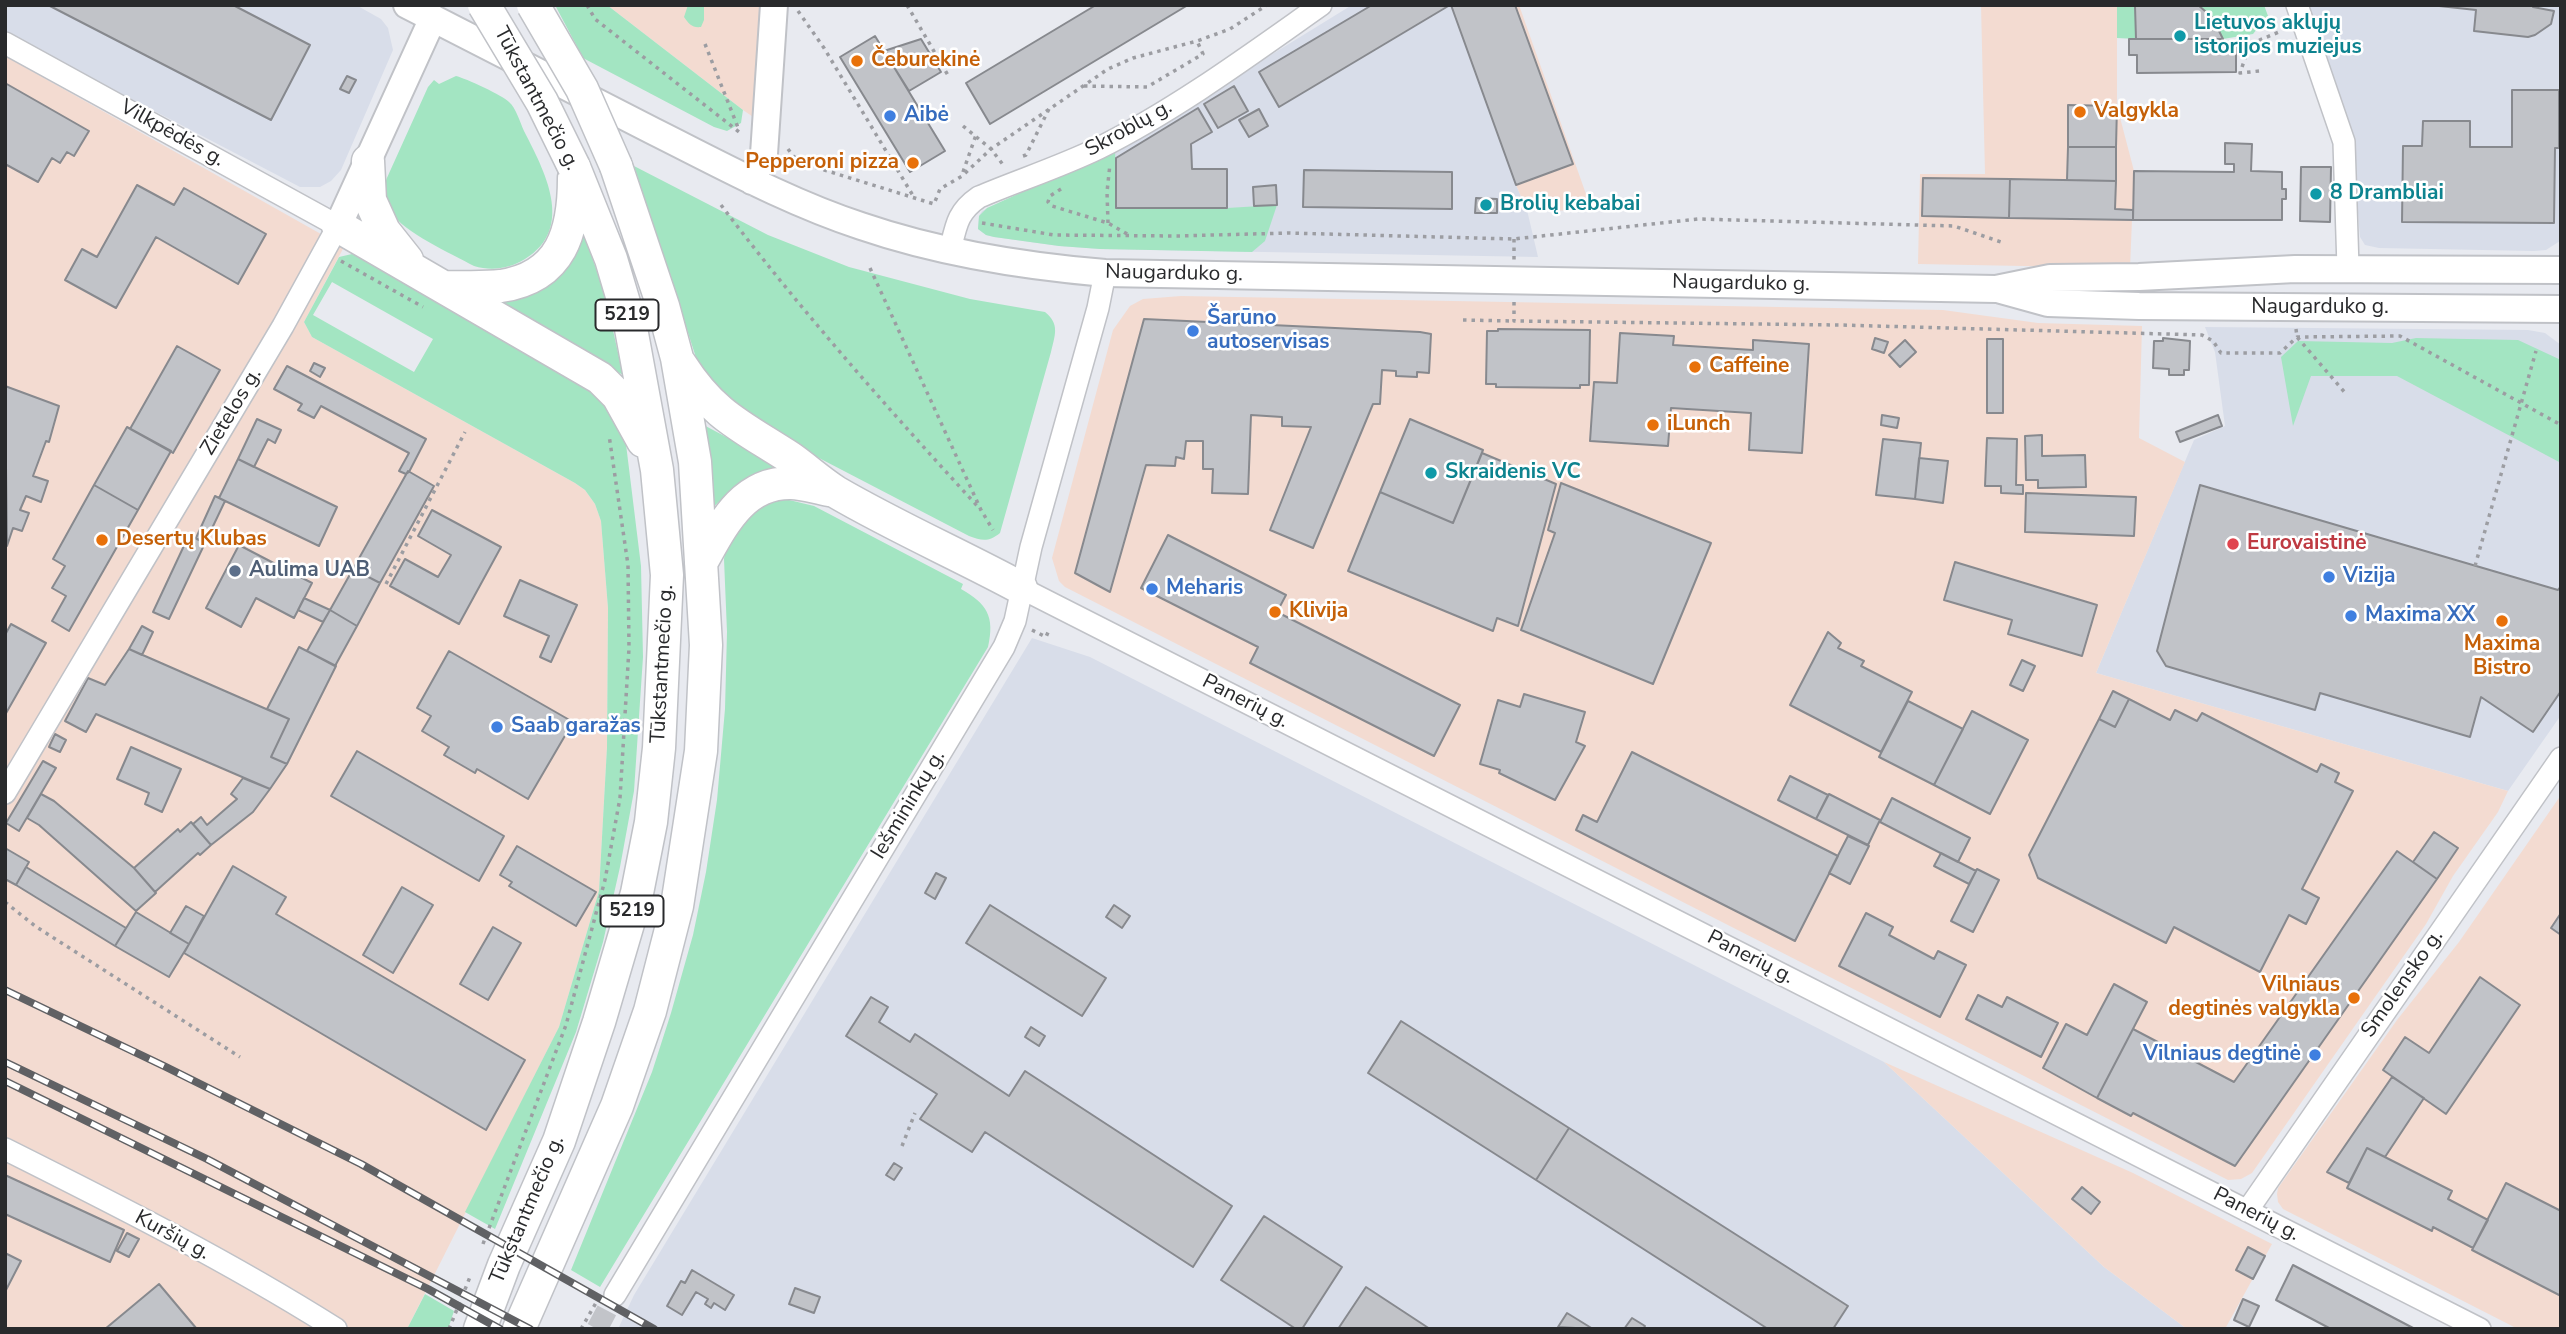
<!DOCTYPE html>
<meta charset="utf-8">
<style>
body{margin:0}
#map{position:relative;width:2566px;height:1334px;overflow:hidden;background:#e8eaf0;font-family:"Nunito Sans",sans-serif}
canvas{display:block}
.frame{position:absolute;inset:0;border:7px solid #292a2c;pointer-events:none}
</style>
<div id="map">
<canvas width="2566" height="1334"></canvas>
<div class="frame"></div>
</div>
<script>
const g = document.querySelector('canvas').getContext('2d');
g.lineJoin = 'round';
function paint(path, color) {
  g.fillStyle = color;
  g.fill(path, 'evenodd');
}
function trace(path, color, width, dash) {
  g.strokeStyle = color;
  g.lineWidth = width;
  g.lineCap = dash ? 'butt' : 'round';
  g.setLineDash(dash || []);
  g.stroke(path);
}
function label(font, color, halo, rows, align = 'center') {
  g.font = font + ' "Nunito Sans",sans-serif';
  g.lineWidth = 5;
  g.setLineDash([]);
  g.textBaseline = 'middle';
  g.strokeStyle = halo;
  g.fillStyle = color;
  for (const [text, x, y, turn = 0] of rows) {
    g.save();
    g.translate(x, y);
    g.rotate((+turn || 0) * Math.PI / 180);
    g.textAlign = isNaN(turn) ? turn : align;
    if (halo) g.strokeText(text, 0, 0);
    g.fillText(text, 0, 0);
    g.restore();
  }
}
paint(new Path2D(`
 M5,5H356L381,19L388,28L393,50L341,170L331,181L320,187H300L5,33Z
 M1352,5H1451L1516,185L1527,210L1538,257L1100,249L1059,246L994,237L986,235L978,229L979,216L982,211L1107,156Z
 M2307,5H2561L2560,241L2546,250L2534,251L2379,248L2365,245L2360,237L2353,152Z
 M2205,327L2528,330L2545,333L2561,345V715L2508,791L2096,673L2194,440L2225,426L2215,352Z
 M1032,638L1090,657L1884,1062L2104,1267L2187,1329H618L634,1295Z`), '#d8dde9');
paint(new Path2D(`
 M607,5H765L756,119L743,110Z
 M1451,5H1519L1592,211L1527,210L1516,185Z
 M1981,5H2117V106L2134,171L2130,268L1918,264L1920,174H1985Z
 M5,56L344,247L304,322L312,337L575,483L585,490L595,504L601,521L608,608L607,747L599,891L559,1027L407,1329H5Z
 M1181,296L1943,310L2038,323L2142,326L2139,438L2185,462L2096,673L2508,791L2498,812L2453,876L2426,924L2252,1173L2241,1179L2228,1180L1065,587L1059,581L1052,558L1113,330L1130,306L1143,299Z
 M2561,795V1329H2518L2283,1209L2278,1202L2277,1194L2278,1188L2397,1020L2459,942Z
 M1884,1062L2133,1173L2272,1244L2225,1329H2187L2104,1267Z`), '#f3dbd1');
paint(new Path2D(`
 M555,5H607L743,110L741,123L727,131L714,127L583,58Z
 M688,5H704V20L701,27C692,28 689,24 684,17Z
 M2117,5H2264L2268,16L2253,34L2223,39C2209,0 2174,6 2136,6V39L2117,38Z
 M456,76C465,78 504,96 509,102C516,108 520,122 524,131C544,170 576,228 525,259C509,269 491,271 474,266C452,254 403,232 391,212C385,203 386,191 386,180L428,87L434,80L439,84Z
 M1115,150L1117,208H1227L1277,205L1265,241L1252,252L1100,249L1059,246L994,237L986,235L978,229L979,216L987,208Z
 M634,166L768,235L849,267L970,299L1045,312C1060,324 1055,335 1051,352L1000,533C989,542 982,541 969,536L742,418L701,373Z
 M582,226L606,299L623,375L489,297Z
 M352,254L359,255L605,397L624,428L641,566L643,657L634,791L620,867L603,942L576,1032L495,1229L465,1212L559,1027L599,891L607,747L608,608L601,521L595,504L585,490L575,483L312,337L304,322L339,257ZM332,282L433,339L414,372L313,315Z
 M2416,338L2518,340L2561,360V463L2397,376H2311L2293,426L2281,357L2298,341L2392,343Z
 M698,422L794,473C759,482 734,483 709,512Z
 M781,498L814,506L963,584L961,589C987,604 995,616 988,647L600,1287L571,1270L652,1072L671,1013L693,935L706,872L717,800L725,709L727,632L724,559L727,540L755,506Z
 M425,1294L454,1311L448,1329H407Z`), '#a3e5c2');
const building = new Path2D(`
 M48,5H233L310,45L271,120Z
 M1096,5H1188L990,124L966,83Z
 M1372,5H1450L1279,107L1259,72Z
 M1451,5H1515L1573,164L1516,185Z
 M2198,5L2212,17L2223,39H2136L2135,6Z
 M2430,5H2533V7L2554,11L2551,24L2535,35L2528,37L2474,31L2476,10Z
 M875,36L945,151L910,172L840,57Z
 M921,39L941,72L909,91L884,51Z
 M2129,39H2223V44H2236V72L2137,73V55H2129Z
 M347,76L356,80L349,93L340,89Z
 M5,83L89,131L74,156L67,152L60,163L52,158L38,182L5,164Z
 M1234,86L1248,111L1218,128L1204,104Z
 M2512,90H2559V148H2555L2554,223L2402,222L2403,146H2422L2423,121H2470V147H2512Z
 M2068,105L2117,106L2116,147H2068Z
 M1198,108L1212,132L1191,144L1192,169H1227V208H1116V158Z
 M1259,109L1268,126L1249,137L1239,120Z
 M2225,143L2252,144L2251,171L2282,172V189H2286V199H2282V220H2133L2134,171L2234,172V164H2225Z
 M2068,147H2116V181L2067,180Z
 M2301,167H2331L2330,222L2300,221Z
 M1304,170L1452,172V209L1303,207Z
 M1923,178L2010,179L2009,218L1922,216Z
 M2010,179L2116,181L2115,209L2133,210V220L2009,218Z
 M137,185L174,205L184,188L266,234L238,284L156,237L116,308L65,280L82,249L97,257Z
 M1276,185L1277,205L1254,206L1253,187Z
 M1476,198L1497,199V213H1475Z
 M1144,319L1420,332L1431,334L1429,373L1417,372V377L1396,376V371L1382,370L1380,404H1373L1313,548L1270,530L1311,427L1282,426V417L1251,415L1248,494L1212,493L1213,469H1203V441H1186L1184,459L1176,457L1175,466L1146,465L1110,592L1075,573Z
 M1498,329L1590,330L1589,385H1580V388L1496,387V384H1486L1487,331H1498Z
 M1620,333L1674,336L1673,345L1753,350V340L1809,344L1802,453L1749,450L1751,413L1671,408L1668,446L1590,441L1594,382L1617,383Z
 M1875,338L1888,342L1884,353L1872,349Z
 M2163,338L2190,341L2189,370H2184V375H2169V369L2153,368L2154,341H2163Z
 M1987,339H2003V413H1987Z
 M1905,340L1916,352L1900,367L1889,355Z
 M177,346L220,370L173,453L130,429Z
 M314,363L325,368L320,377L310,371Z
 M287,366L426,439L409,472L406,474L399,471L409,453L321,406L314,418L298,410L302,404L274,389Z
 M5,386L59,406L49,442L46,441L33,476L48,481L41,502L26,496L20,510L29,513L22,531L13,528L7,546Z
 M1882,415L1899,418L1897,428L1881,425Z
 M2218,415L2222,426L2180,442L2176,432Z
 M257,419L281,430L275,443L268,439L254,467L238,459Z
 M1410,419L1483,450L1453,523L1380,492Z
 M127,427L171,451L138,510L94,485Z
 M2042,435V456L2085,455L2086,487L2038,488V480H2026L2025,436Z
 M1987,438L2017,439L2016,485H2023V494L2001,493V486H1985Z
 M1883,439L1921,443L1915,499L1876,495Z
 M1482,453L1556,484L1518,626L1497,618L1493,631L1348,571L1380,492L1453,523Z
 M1919,458L1948,461L1943,503L1915,499Z
 M238,459L337,507L319,546L219,498Z
 M408,471L434,486L380,583L353,569Z
 M1561,483L1711,543L1653,684L1521,630L1555,533L1548,530Z
 M94,485L138,510L69,631L52,621L66,596L52,588L65,566L53,559Z
 M2200,485L2558,590L2561,586V691L2533,732L2481,697L2470,737L2320,693L2315,710L2166,666L2157,651Z
 M2026,493L2136,497L2134,536L2025,532Z
 M215,496L225,501L205,543L196,538Z
 M432,510L501,547L459,624L390,586L405,559L438,577L451,555L418,536Z
 M189,535L205,543L169,619L153,612Z
 M1168,535L1286,595L1277,612L1460,705L1434,756L1250,663L1258,647L1141,588Z
 M239,545L312,583L294,618L256,598L241,627L206,608Z
 M1955,562L2097,605L2082,656L2008,634L2012,620L1944,600Z
 M353,569L380,583L357,626L330,610Z
 M520,580L577,605L551,662L540,657L549,636L504,616Z
 M304,598L330,610L323,622L298,610Z
 M330,610L357,626L335,666L307,651Z
 M11,624L46,643L5,715V635Z
 M142,626L153,632L142,655L129,649Z
 M1828,632L1841,643L1838,648L1864,661L1861,666L1912,692L1881,752L1790,705Z
 M299,647L336,666L287,764L271,757L289,719L267,709Z
 M129,649L289,719L271,757L287,764L270,789L96,714L86,732L65,721L88,678L105,685Z
 M449,651L573,722L528,799L477,769L475,773L444,755L449,747L422,731L431,716L417,708Z
 M2022,660L2035,666L2023,691L2010,685Z
 M2113,691L2129,699L2115,727L2099,719Z
 M1524,694L1585,712L1576,742L1585,746L1555,800L1499,773L1500,770L1480,764L1498,700L1520,707Z
 M2129,699L2170,720L2175,710L2197,721L2202,713L2317,772L2321,764L2339,773L2335,782L2353,791L2302,889L2319,898L2306,924L2289,915L2260,972L2174,927L2166,943L2038,878L2029,855L2099,719L2115,727Z
 M1908,701L1963,729L1934,785L1879,757Z
 M1972,711L2028,740L1990,814L1934,785Z
 M55,734L66,740L60,752L49,747Z
 M131,747L181,769L162,812L145,804L149,793L117,779Z
 M357,751L504,836L479,881L331,796Z
 M1632,752L1838,856L1795,941L1576,830L1583,815L1597,822Z
 M43,761L56,768L19,831L6,823Z
 M1790,776L1828,795L1816,819L1778,800Z
 M243,778L270,789L253,812L211,845L193,824L201,817L207,825L237,799L231,794Z
 M41,794L54,801L134,868L156,893L136,911L39,825L27,818Z
 M1829,794L1880,820L1868,845L1816,819Z
 M1892,798L1970,838L1958,862L1880,822Z
 M191,822L211,845L200,855L198,853L155,892L134,868L178,829L180,832Z
 M2434,832L2458,848L2437,879L2413,862Z
 M1848,836L1869,846L1850,884L1829,873Z
 M517,846L596,892L576,926L509,886L512,882L500,875Z
 M5,848L29,862L16,885L5,879Z
 M2397,851L2437,879L2235,1166L2133,1113L2131,1116L2097,1098L2133,1029L2234,1082Z
 M1941,853L1976,871L1969,884L1934,866Z
 M233,866L286,897L276,914L525,1060L486,1130L184,953Z
 M26,867L126,928L115,946L16,885Z
 M1977,869L1999,880L1973,932L1951,921Z
 M936,873L946,878L935,899L925,893Z
 M402,887L433,905L393,973L363,955Z
 M990,905L1106,978L1082,1016L966,943Z
 M1114,905L1130,916L1122,928L1106,917Z
 M186,906L204,916L189,944L170,933Z
 M136,912L189,944L169,977L115,946Z
 M1866,913L1893,927L1889,935L1934,959L1938,951L1966,965L1940,1017L1839,966Z
 M2561,913V935L2551,928Z
 M493,927L521,943L488,1000L460,984Z
 M2480,977L2520,1005L2446,1114L2383,1070L2405,1037L2429,1053Z
 M2114,984L2147,1002L2097,1098L2043,1068L2066,1024L2087,1035Z
 M1978,995L2002,1007L2007,997L2058,1023L2041,1057L1966,1019Z
 M871,997L888,1007L879,1022L910,1042L915,1034L1009,1096L1025,1071L1232,1206L1193,1267L985,1132L972,1152L920,1119L937,1094L846,1036Z
 M1401,1021L1569,1128L1536,1180L1368,1073Z
 M1031,1027L1045,1036L1039,1046L1025,1037Z
 M2392,1077L2424,1098L2385,1157L2367,1148L2349,1183L2327,1172Z
 M1569,1128L1848,1306L1833,1329H1768L1536,1180Z
 M2367,1148L2452,1191L2448,1199L2488,1220L2473,1248L2433,1227L2432,1231L2347,1188Z
 M894,1163L902,1168L894,1180L886,1175Z
 M5,1175L124,1230L110,1262L5,1214Z
 M2506,1183L2561,1211V1296L2472,1250Z
 M2082,1187L2100,1202L2091,1214L2072,1199Z
 M1264,1216L1342,1267L1302,1329H1296L1221,1280Z
 M127,1233L139,1239L129,1257L117,1251Z
 M2248,1247L2265,1256L2253,1279L2236,1270Z
 M5,1253L21,1261L5,1292Z
 M2293,1265L2415,1329H2331L2276,1300Z
 M692,1270L734,1295L725,1310L714,1303L711,1308L705,1304L708,1299L696,1292L682,1315L667,1306L681,1281L685,1283Z
 M159,1284L196,1328L105,1329Z
 M1366,1287L1430,1329H1338Z
 M795,1288L820,1297L814,1313L789,1304Z
 M2243,1299L2259,1306L2249,1327L2234,1320Z
 M1567,1313L1593,1329L1558,1327Z
 M1632,1318L1645,1326L1643,1329H1624Z`);
paint(building, '#c1c3c8');
trace(building, '#87898e', 2);
trace(new Path2D(`
 M597,1329L615,1295`), '#c2c4c9', 21, [21, 10]);
const minor = new Path2D(`
 M2297,5L2344,142L2348,268
 M5,43L338,226L283,326L5,793
 M950,251C956,226 957,212 979,197C1019,180 1060,167 1099,148C1177,109 1250,55 1321,5
 M1021,588L2480,1329
 M5,1149C117,1205 230,1262 336,1329
 M2247,1211L2561,758
 M615,1295L1004,647L1015,621L1031,547L1098,308L1105,273`);
const major = new Path2D(`
 M407,5C489,47 571,89 653,131C721,165 788,202 861,226C940,253 1022,266 1105,273L1996,289L2050,278L2139,277L2295,269L2561,270
 M752,181L764,154L774,5
 M338,226L433,18
 M2001,290L2048,303L2139,306L2561,309`);
const highway = new Path2D(`
 M368,161L370,200L384,231L407,260
 M338,226L600,378L618,396L643,441
 M447,287C465,287 483,288 501,286C562,277 574,231 574,178
 M681,365C713,415 741,426 789,457C805,468 820,482 836,492C896,527 960,555 1021,588
 M701,563C722,526 742,482 791,483C803,483 817,488 829,490
 M480,1329L504,1265L559,1141L599,1022L637,893L651,822L659,748L667,575L657,470L630,323L611,259L574,167
 M519,1329L617,1106L650,1011L677,906L701,751L706,645L695,462L677,358L663,306L616,166`);
trace(minor, '#c0c2c7', 24);
trace(major, '#c0c2c7', 30);
trace(highway, '#c0c2c7', 35);
trace(new Path2D(`
 M587,5L595,19L739,132
 M907,5L949,77
 M798,11L824,48L915,199
 M2560,40H2561
 M705,44L739,130
 M2259,71L2240,73L2250,44L2279,32
 M1084,86L1147,87L1203,54L1197,41
 M963,126L991,149L1004,166
 M788,149L793,156L805,164L934,204L940,189L962,176L991,149L1108,69L1133,58L1197,41L1230,29L1267,5
 M1023,156L1026,155L1049,109
 M963,172L976,135
 M1061,189L1050,196L1048,202L1052,206L1108,223L1129,235
 M721,205C802,312 890,411 981,510
 M982,223L1054,235L1177,236L1289,233L1514,239L1698,219L1954,226L2001,242
 M1108,223L1107,192L1110,164
 M1514,239V260
 M341,261L423,307
 M870,268L981,510L993,530
 M1514,302V321L1839,325L2202,335L2213,341L2221,353H2280L2297,337L2400,336L2561,425
 M1463,320L1514,321
 M2296,329L2297,337L2347,395
 M2475,566L2536,351
 M386,584L465,432
 M1032,630L1046,637L1049,630
 M5,902L35,926L240,1057
 M902,1146L915,1113
 M483,1244L566,1025L605,880L620,798L629,648L628,565L609,435
 M449,1329L470,1277
 M581,1329L597,1301`), '#9c9da2', 3.5, [3.5, 5]);
trace(minor, '#fff', 21);
trace(major, '#fff', 26);
trace(highway, '#fff', 32);
const rail = new Path2D(`
 M5,990L166,1067L361,1164L654,1329
 M5,1062L207,1159L530,1329
 M5,1081L428,1289L500,1329`);
trace(rail, '#606164', 8);
trace(rail, '#fff', 5, [16]);
const highwayBridge = new Path2D(`
 M484,5L542,102L574,167
 M533,5L582,89L616,166`);
trace(highwayBridge, '#c0c2c7', 35, []);
trace(highwayBridge, '#fff', 32);
for (const [x, y, r, color] of [
 [2180,36,7,"#0f9aa8"],
 [857,61,7,"#e8710a"],
 [2080,112,7,"#e8710a"],
 [890,116,7,"#3f7fe0"],
 [913,163,7,"#e8710a"],
 [2316,194,7,"#0f9aa8"],
 [1486,205,7,"#0f9aa8"],
 [1193,331,7,"#3f7fe0"],
 [1695,367,7,"#e8710a"],
 [1653,425,7,"#e8710a"],
 [1431,473,7,"#0f9aa8"],
 [102,540,7,"#e8710a"],
 [2233,544,7,"#e0444e"],
 [235,571,7,"#5c6f8a"],
 [2329,577,7,"#3f7fe0"],
 [1152,589,7,"#3f7fe0"],
 [1275,612,7,"#e8710a"],
 [2351,616,7,"#3f7fe0"],
 [2502,621,7,"#e8710a"],
 [497,727,7,"#3f7fe0"],
 [2354,998,7,"#e8710a"],
 [2315,1055,7,"#3f7fe0"]
]) {
  const dot = new Path2D();
  dot.arc(x, y, r, 0, 2 * Math.PI);
  g.fillStyle = color;
  g.fill(dot);
  trace(dot, '#fff', 2.5);
}
for (const [x, y, w] of [
 [627,315,63],
 [632,911,63]
]) {
  const box = new Path2D();
  box.roundRect(x - w / 2, y - 15.5, w, 31, 5);
  g.fillStyle = '#fff';
  g.fill(box);
  trace(box, '#292a2c', 2);
}
label('bold 19px', '#292a2c', null, [
 ["5219",627,315],
 ["5219",632,911]
]);
label('bold 21px', '#0d838f', '#fff', [
 ["Lietuvos aklųjų",2194,24],
 ["istorijos muziejus",2194,48],
 ["8 Drambliai",2330,194],
 ["Brolių kebabai",1500,205],
 ["Skraidenis VC",1445,473]
], 'left');
label('bold 21px', '#c56008', '#fff', [
 ["Čeburekinė",871,61],
 ["Valgykla",2094,112],
 ["Pepperoni pizza",899,163,"right"],
 ["Caffeine",1709,367],
 ["iLunch",1667,425],
 ["Desertų Klubas",116,540],
 ["Klivija",1289,612],
 ["Maxima",2502,645,"center"],
 ["Bistro",2502,669,"center"],
 ["Vilniaus",2340,986,"right"],
 ["degtinės valgykla",2340,1010,"right"]
], 'left');
label('21px', '#292a2c', '#fff', [
 ["Tūkstantmečio g.",536,99,62],
 ["Skroblų g.",1129,129,-29],
 ["Vilkpėdės g.",172,134,29],
 ["Naugarduko g.",1174,274,1],
 ["Naugarduko g.",1741,284,1],
 ["Naugarduko g.",2320,308],
 ["Zietelos g.",232,412,-59],
 ["Tūkstantmečio g.",663,664,-87],
 ["Panerių g.",1245,702,27],
 ["Iešmininkų g.",909,805,-59],
 ["Panerių g.",1750,958,27],
 ["Smolensko g.",2403,984,-55],
 ["Tūkstantmečio g.",528,1210,-67],
 ["Panerių g.",2256,1215,27],
 ["Kuršių g.",172,1236,28]
]);
label('bold 21px', '#366cbe', '#fff', [
 ["Aibė",904,116],
 ["Šarūno",1207,319],
 ["autoservisas",1207,343],
 ["Vizija",2343,577],
 ["Meharis",1166,589],
 ["Maxima XX",2365,616],
 ["Saab garažas",511,727],
 ["Vilniaus degtinė",2301,1055,"right"]
], 'left');
label('bold 21px', '#be3a42', '#fff', [
 ["Eurovaistinė",2247,544]
], 'left');
label('bold 21px', '#4e5e75', '#fff', [
 ["Aulima UAB",249,571]
], 'left');
</script>
